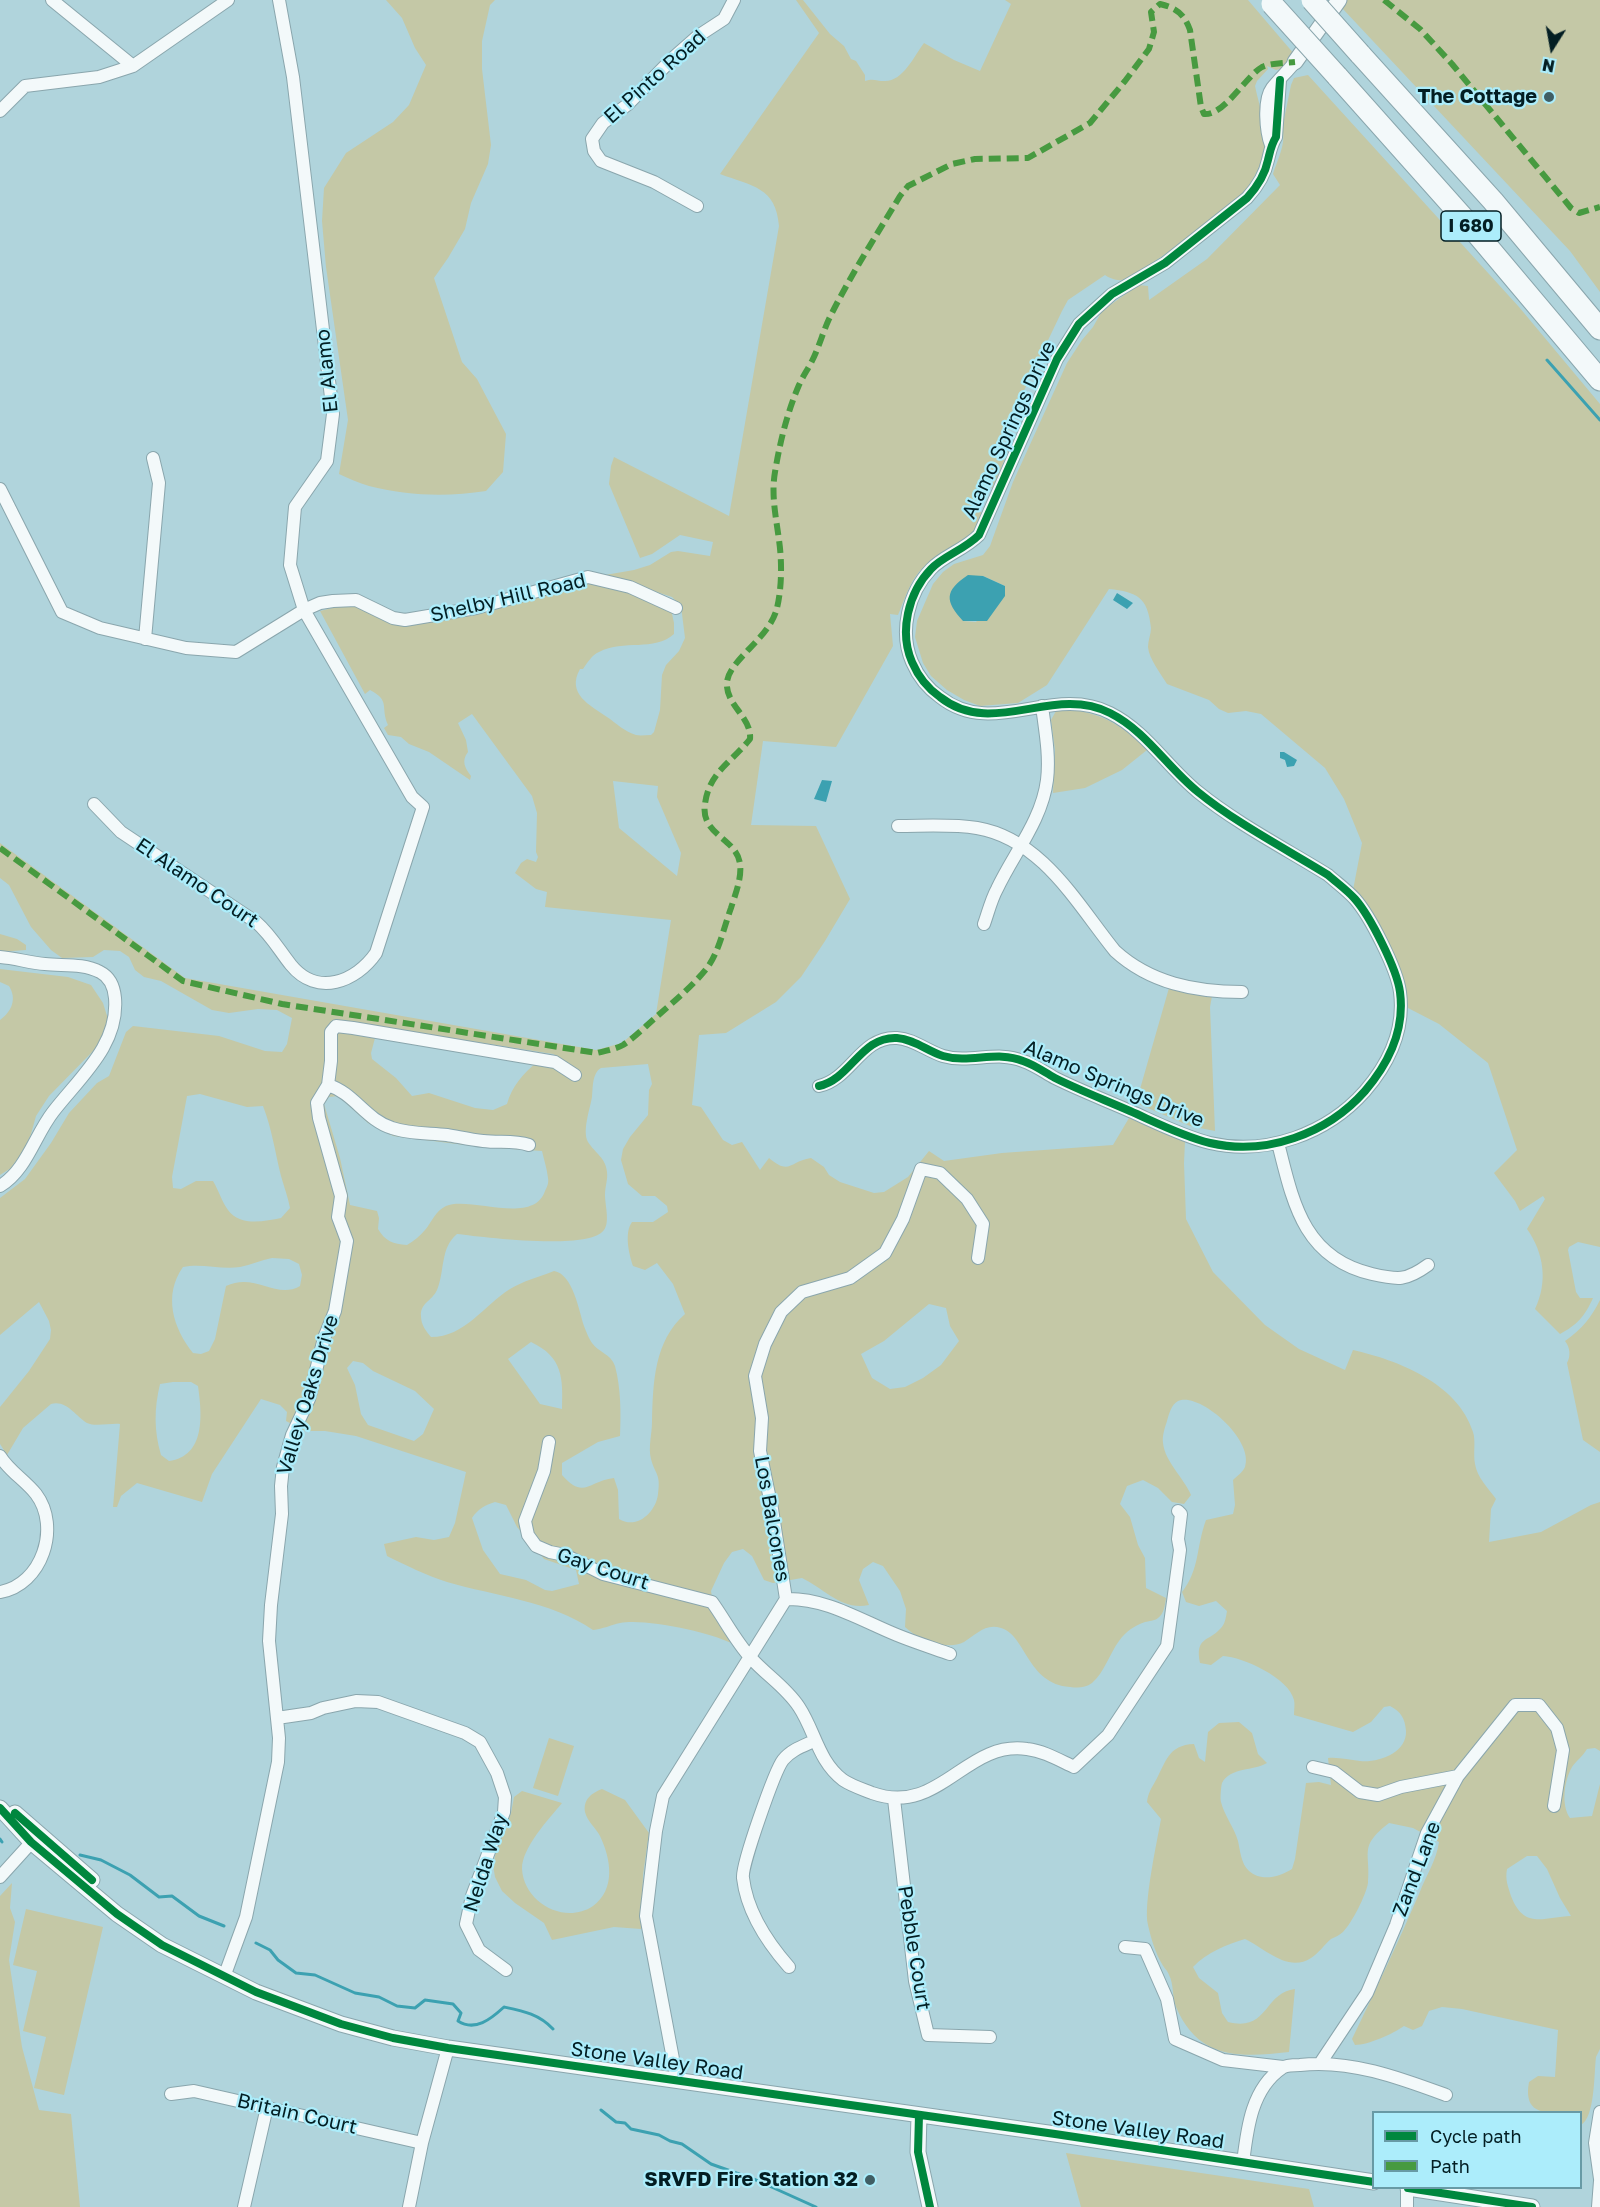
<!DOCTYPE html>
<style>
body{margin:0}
#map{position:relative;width:1600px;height:2207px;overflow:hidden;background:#b0d4dc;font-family:"Golos Text",sans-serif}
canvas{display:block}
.legend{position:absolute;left:1372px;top:2111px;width:210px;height:78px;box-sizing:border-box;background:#acedfb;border:2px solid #689aa5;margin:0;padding:8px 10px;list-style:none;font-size:18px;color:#031e23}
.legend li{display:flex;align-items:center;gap:12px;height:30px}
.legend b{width:30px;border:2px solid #689aa5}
.north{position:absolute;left:1522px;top:18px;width:60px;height:60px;-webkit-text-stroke:4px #acedfb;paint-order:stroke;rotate:191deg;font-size:16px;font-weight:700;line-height:24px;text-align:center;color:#031e23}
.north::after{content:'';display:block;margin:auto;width:21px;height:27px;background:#031e23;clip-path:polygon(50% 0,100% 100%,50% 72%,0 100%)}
</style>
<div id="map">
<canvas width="1600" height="2207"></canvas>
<ul class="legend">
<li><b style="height:8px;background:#00873e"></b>Cycle path</li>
<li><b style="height:8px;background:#479a40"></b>Path</li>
</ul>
<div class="north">N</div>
</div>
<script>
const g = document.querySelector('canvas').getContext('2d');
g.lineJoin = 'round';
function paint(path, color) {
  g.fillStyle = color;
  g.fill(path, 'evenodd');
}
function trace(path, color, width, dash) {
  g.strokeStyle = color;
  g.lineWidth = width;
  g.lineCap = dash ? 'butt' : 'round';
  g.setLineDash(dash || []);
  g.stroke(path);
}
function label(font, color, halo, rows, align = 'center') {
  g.font = font + ' "Golos Text",sans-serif';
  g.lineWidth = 4.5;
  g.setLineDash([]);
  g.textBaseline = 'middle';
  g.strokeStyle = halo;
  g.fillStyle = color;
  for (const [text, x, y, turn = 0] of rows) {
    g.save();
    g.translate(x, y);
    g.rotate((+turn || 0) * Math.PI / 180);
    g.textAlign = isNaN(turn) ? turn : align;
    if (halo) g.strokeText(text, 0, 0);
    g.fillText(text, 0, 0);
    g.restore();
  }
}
paint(new Path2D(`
 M386,0H495L490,5L482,41V69L491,145L488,164L471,203L465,229L448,258L434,278L462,362L477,379L506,434L503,472L486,491C448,497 407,496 369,486C359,483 348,478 339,474L348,420L326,267L322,221L324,188L346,153L393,122L409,105L426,65L415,48L402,18Z
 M796,0H803L830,34L844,46L851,59L856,61L865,75V81C873,78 877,81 884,81C903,82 914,56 924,43L954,60L980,71L1011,4L1005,0H1248L1295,55L1284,68L1276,70L1267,66L1268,69L1257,81L1255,86C1260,110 1271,137 1261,162C1257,172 1252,182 1245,191C1232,207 1141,275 1122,280C1117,281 1109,278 1105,275L1068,300L1062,311L1020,399L1012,408L1013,420L1001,448L1008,451L1007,454L993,488L983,486L975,508L982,513C977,549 940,549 919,572C909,584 904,601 898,615L890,614L893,646L836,747L763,741L751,825L816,826L850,899L825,941L801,977L776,1002L726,1033L699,1035L692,1105L701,1107L723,1140L732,1145L742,1142L760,1170L769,1158C790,1176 790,1161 811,1158L824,1167L829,1175L840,1182L874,1193L884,1192L908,1177L929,1151L944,1161L1002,1153L1113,1145L1129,1118L1185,1142L1184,1163L1186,1219L1213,1272L1265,1325L1299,1349L1345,1370L1353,1350C1397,1360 1458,1383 1473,1432C1476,1441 1473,1453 1475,1464C1477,1477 1488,1488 1496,1499L1491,1509L1489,1542L1541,1532L1591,1505L1600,1502V1751L1595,1748L1587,1749C1583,1756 1576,1761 1572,1767C1564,1781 1561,1805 1570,1818L1592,1816L1600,1784V2049L1596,2057C1594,2074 1595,2117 1581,2125L1580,2112C1553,2112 1522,2120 1529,2082L1538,2076L1555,2077L1558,2030L1462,2009L1442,2007L1429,2011L1422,2026L1413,2030L1404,2026C1393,2034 1368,2045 1355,2045L1352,2039C1375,1991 1398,1943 1419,1894C1426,1875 1436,1862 1439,1842L1413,1828L1389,1823C1358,1847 1371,1852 1368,1883C1366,1895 1352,1923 1343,1932C1340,1935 1335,1937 1331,1939C1324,1945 1319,1953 1311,1958C1288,1973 1266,1949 1245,1939C1226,1945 1207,1952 1193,1967L1199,1978L1218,1993L1222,2013L1228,2022C1269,2032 1263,1993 1295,1989L1289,2052C1239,2058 1198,2059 1176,2007C1172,1997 1174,1984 1169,1975C1168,1971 1164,1968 1162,1964C1155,1952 1151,1938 1148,1925C1143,1905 1157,1842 1161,1819L1147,1802C1148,1793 1151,1789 1156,1780C1166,1762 1168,1745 1194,1744L1199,1758L1205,1762L1208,1732L1219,1723L1239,1722L1252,1733L1258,1754L1267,1763C1254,1771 1230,1767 1222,1783C1221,1787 1220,1798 1221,1802C1224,1815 1234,1827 1238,1841C1240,1850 1241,1864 1249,1871C1262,1882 1279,1877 1292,1869L1295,1859L1306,1783L1319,1782L1331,1785L1328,1758C1339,1757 1349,1760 1360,1761C1378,1763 1407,1753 1406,1731C1405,1718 1401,1712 1390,1706L1384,1707L1371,1722L1353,1732L1294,1715C1294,1710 1295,1704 1294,1700C1289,1678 1243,1657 1223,1656L1211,1665L1200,1663C1195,1637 1208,1642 1220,1629C1225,1625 1226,1617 1227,1611L1216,1601L1199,1606L1186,1602L1182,1592C1200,1569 1196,1547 1206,1520L1233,1514L1235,1505L1233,1480C1237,1476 1243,1472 1245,1467C1255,1440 1199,1391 1178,1401C1171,1405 1169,1414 1167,1421C1165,1427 1162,1436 1163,1443C1165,1462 1184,1478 1191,1495L1184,1504L1172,1502L1158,1488L1143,1480L1127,1486L1120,1504L1130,1517L1138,1545L1145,1558L1146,1588L1166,1598C1165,1605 1164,1614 1158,1618C1155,1621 1148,1621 1145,1622C1134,1626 1126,1631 1119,1641C1110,1653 1104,1673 1092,1683C1085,1688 1078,1688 1070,1687C1027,1684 1026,1635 1001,1628C985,1623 976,1635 964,1642C947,1651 918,1640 905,1627L906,1609L900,1591L883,1566L873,1562L863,1569L859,1580L869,1605C842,1611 825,1589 802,1578L773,1583L764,1580L752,1556L743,1549L732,1552L724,1563L711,1591L715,1616L725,1627L731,1643C709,1632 645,1618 620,1623C611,1625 603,1629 593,1630C551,1601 495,1596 447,1582C428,1576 405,1565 387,1556L384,1544L416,1537L434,1540L449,1537L455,1523L466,1472L356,1436L325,1431H305L286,1421L287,1412L280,1405L261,1399L212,1474L202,1502L137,1483L121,1496L117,1507H113L120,1424C111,1423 95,1427 87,1423C75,1416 67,1400 51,1404L23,1428L7,1455L0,1444V1407L29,1371L50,1339L51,1330L49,1321L39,1302L0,1335V1198L25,1179L51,1143L69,1113L97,1083L109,1076L126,1032L133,1026L219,1036L265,1051L282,1052L287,1044L292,1018L277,1010L258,1009L229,1013L212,1010L161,981L144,977L135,970L129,957L120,951L104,950L93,957L62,958L51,950L31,927L9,885L0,878V843L185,978L596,1050L622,1043L656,1014L671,920L545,907L547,892L536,889L515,873L521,863L527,859L536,862L538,857L536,852L537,813L532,796L472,714L458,723L466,740L468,752C461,761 465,768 471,776L470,780L429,752L409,744L401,737L388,735L384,728L388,725C380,707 391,701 370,690L365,694L320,611L344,605L360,607L420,623L499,608L585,581L609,585L671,609L674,623V634C654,652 624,639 599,652C592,655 587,663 583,669H580C566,694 590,705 607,717C616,723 625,732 636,735C640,736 646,735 651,735L654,732L660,710L662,675L666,665L679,651L685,638L681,606L672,597L605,575L634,570L650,565L671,552L678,551L710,556L713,542L680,535L652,554L640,558L609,484L611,466L614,457L729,516L779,226C776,187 752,186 720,174L819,33ZM613,781L658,786L657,797L681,853L677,876L619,828ZM362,1024L553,1054L575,1068L537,1062C523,1074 512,1086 507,1104L493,1110L475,1108L429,1093L412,1096L396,1078L372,1059L371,1053L375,1038L345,1033ZM648,1064L652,1084L649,1090L648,1115L630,1137L623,1149L621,1160L628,1184L642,1196H655L667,1206L668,1212L653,1222H632C624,1233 629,1254 633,1266L645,1270L657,1263L673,1284L685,1314C654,1341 653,1383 652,1422C652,1434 648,1447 651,1459C655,1475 661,1473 658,1494C656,1512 637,1530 619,1519L618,1490L614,1478C588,1481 584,1500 562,1475V1463L598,1442L620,1436C621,1414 621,1388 615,1366C611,1354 598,1352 592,1343C589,1339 586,1331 584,1326C579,1311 573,1274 554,1271C539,1277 523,1281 510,1289C483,1306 465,1337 431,1337C426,1331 421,1325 421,1316C420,1303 432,1301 437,1290C445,1271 440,1248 457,1234C483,1237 589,1251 604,1230C610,1222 605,1205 605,1195C605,1187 608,1179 607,1172C606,1158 595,1153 588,1142C582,1131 590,1109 592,1097C593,1088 592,1073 601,1068ZM200,1094L247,1107L263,1106C272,1129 275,1152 281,1176C284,1187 288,1197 290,1208L281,1218C265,1221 240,1227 228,1210C222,1202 219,1191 213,1181H196L181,1189L173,1188L172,1177L187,1096ZM338,1096L368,1123L393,1136L481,1147L542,1151C544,1160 547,1169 548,1178C549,1183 547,1187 545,1191C533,1226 470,1196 446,1206C435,1211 432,1222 425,1230C420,1236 414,1241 407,1245C393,1244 385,1241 378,1229L379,1218L377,1211L350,1205L340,1158L324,1104L329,1097ZM272,1258L289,1259L299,1264L302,1275L300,1286C276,1300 255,1272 226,1286L215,1339L209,1351L201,1354L193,1353C173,1328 163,1295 183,1267C202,1263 221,1270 240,1267C251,1265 261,1260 272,1258ZM929,1304L946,1308L950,1326L959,1341L941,1365L923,1378L905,1387L890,1389L872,1378L861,1354L884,1341ZM531,1342C563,1357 563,1378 562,1409L540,1404L508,1359ZM353,1361L363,1363L373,1371L415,1391L434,1409L423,1434L414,1441L368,1425L361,1414L355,1385L347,1368ZM173,1382H191L198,1386C202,1414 206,1456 169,1461L161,1455C154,1431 154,1409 160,1384ZM495,1502L506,1505L517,1527L544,1559L576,1570L579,1584L552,1591L545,1590L526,1580L500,1574L483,1550L472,1518C478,1509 485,1505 495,1502ZM1527,1856H1537L1547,1869L1560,1898L1571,1916C1544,1917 1524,1930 1511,1896C1508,1886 1505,1880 1507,1869Z
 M1347,0H1600V292L1570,251L1342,8Z
 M1308,75L1519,307L1600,404V1247L1578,1242L1569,1247L1568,1250L1576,1292L1580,1298H1593C1585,1316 1577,1325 1560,1334L1535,1309C1548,1282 1544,1253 1527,1229L1545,1199L1543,1196L1520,1211L1515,1201L1494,1173L1517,1150L1488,1063L1439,1024L1408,1008L1399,966L1353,890L1362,843L1344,799L1325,768L1261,714L1246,711L1228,713L1219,709L1209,700L1167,684C1161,674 1149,659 1148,647C1148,640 1151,634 1151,628C1148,597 1137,592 1109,589L1047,685L1018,703L980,706L964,700L947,690L931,676L923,663L915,637L917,621L933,584L943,572L954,564L983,555L990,546L1013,482L1067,363L1082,340L1093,327L1102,311L1138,285L1148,286L1149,300L1207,259L1280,185L1273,174C1277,161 1287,142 1282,129L1291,85L1294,78ZM983,576L1005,586L976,622L963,621Z
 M1064,708C1102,714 1119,722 1147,750L1122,770L1085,788L1053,793L1055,750L1051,720L1056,711Z
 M0,934L17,939L26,945V950L0,952Z
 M0,969L68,977L91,985L103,1003L108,1019L107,1028L98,1046L49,1096L36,1116L31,1134L23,1151L11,1168L0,1175V1020C12,1011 17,999 9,986L0,982Z
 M1169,988L1191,994L1212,996L1210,1007L1215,1131L1190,1126L1136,1103Z
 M1600,1300V1452L1583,1440L1567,1363C1571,1356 1570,1347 1565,1341C1582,1329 1591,1318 1600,1300Z
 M549,1738L574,1746L558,1796L533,1788Z
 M602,1789L625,1800L649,1833L643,1875L641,1929L614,1927L552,1940L544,1923L515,1903L502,1891L495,1877L493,1865L496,1852L511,1813L514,1797L522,1791L562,1803C549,1819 522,1847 522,1869C524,1903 565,1925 593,1906C616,1889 611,1859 600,1836C596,1828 587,1821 585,1812C583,1799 592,1793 602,1789Z
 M12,1883L10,1908L15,1922L9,1960L22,2047L39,2110L71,2114L80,2207H0V1896Z
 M26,1909L103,1927L64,2095L34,2088L46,2037L23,2031L37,1971L13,1965Z
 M1066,2153L1309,2189L1314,2207H1081Z`), '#c4c8a6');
paint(new Path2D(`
 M968,575L983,576L1005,586V596L987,621H963C945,601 944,591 968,575Z
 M1117,593L1133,603L1127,609L1113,600Z
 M1280,752H1284L1297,760L1294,766L1287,767L1285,760L1280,758Z
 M822,780L832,781L826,802L814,799Z`), '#3ca1b1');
trace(new Path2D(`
 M1547,360L1600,420
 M0,1839L2,1842
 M80,1855L101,1860L130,1875L159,1897L172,1896L199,1916L224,1926
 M256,1943L270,1950L278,1960L296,1973L315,1975L355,1993L379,1997L397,2006L415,2008L425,2000L453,2004L461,2013L458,2021C475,2032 491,2019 504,2007C523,2011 539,2014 553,2029
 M601,2110L616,2122L625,2123L631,2129L659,2135L670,2141L682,2144L711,2164L756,2180L816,2207`), '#3ca1b1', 3);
const minor = new Path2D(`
 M52,0L133,66
 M0,111L25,86L99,77L133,66L228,0
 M1271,145C1266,132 1263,100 1272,88C1279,79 1288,71 1295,62
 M697,206L654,182L601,161L594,151L592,139L603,123L627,105L673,58L698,36L724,19L734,0
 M0,489L62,612L100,628L186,648L236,652L304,610L320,603L333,601L356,600L393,618L405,620L476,608L588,577L630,587L676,608
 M145,639L159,483L153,458
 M94,804L121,832L256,922C271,935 279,950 291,965C317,997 356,982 376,953L423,807L412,797L304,610L290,565L295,507L327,461L333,414L293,77L279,0
 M898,826C924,826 952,824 977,828C1042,839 1077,904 1115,951C1150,983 1195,992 1242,992
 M984,924C988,913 991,900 997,889C1014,853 1042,820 1047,780C1050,755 1045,730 1042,706
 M0,957C15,958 30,963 45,964C63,966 83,963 100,972C110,977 114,987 115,998C119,1045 80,1077 53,1112C35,1135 26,1171 0,1186
 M328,1085C354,1093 366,1120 392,1128C409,1134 429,1133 447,1135C459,1137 471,1140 483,1141C499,1143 514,1140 529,1145
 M819,1086C851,1079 861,1036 897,1038C914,1039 927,1051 943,1056C970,1064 997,1050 1023,1061C1035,1065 1044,1072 1055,1078C1079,1090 1105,1100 1130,1111C1155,1122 1182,1136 1210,1143C1266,1156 1327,1134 1365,1091C1389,1063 1405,1030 1400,992C1397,969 1370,916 1355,899C1347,890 1337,883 1328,875C1286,849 1236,823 1198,792C1167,767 1146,731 1110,713C1052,684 993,739 940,697C927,688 918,676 912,662C899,632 908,593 931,569C943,556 964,550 979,535L1057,359L1079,324L1112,294L1165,263L1247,198C1258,186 1265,175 1268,160C1270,152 1271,145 1276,137L1280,80
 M1278,1143C1293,1202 1303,1258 1372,1274C1398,1280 1406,1281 1428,1265
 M549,1442L544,1471L525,1521L528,1535L536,1546L550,1552L565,1555L603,1574L712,1602C725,1620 736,1642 751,1658C766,1675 786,1687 799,1707C815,1731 818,1761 843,1780C852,1786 862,1789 872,1793C940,1817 965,1740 1027,1749C1044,1751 1059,1760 1074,1767L1108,1735L1167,1646L1180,1550L1178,1539L1181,1514L1178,1511
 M0,1456C9,1471 25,1480 36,1494C61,1527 42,1585 0,1592
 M786,1599L772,1509L760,1451L762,1418L755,1376L765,1344L781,1312L802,1292L850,1278L885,1253L903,1219L921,1169L940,1173L967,1199L983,1224L978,1258
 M786,1599C826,1598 860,1620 897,1635C914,1642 933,1648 950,1654
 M277,1718L311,1713L323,1708L356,1701L378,1702L465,1733L480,1742L497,1773L505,1797L504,1812L472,1896L466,1924L479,1950L506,1970
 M1313,1767L1334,1772L1360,1792L1378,1795L1401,1787L1458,1776
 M894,1799L915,1981L928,2035L990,2037
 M0,1877L38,1835
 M1125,1947L1145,1949L1167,1999L1175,2039L1223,2060L1283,2067
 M789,1967C767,1942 747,1912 743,1878C741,1866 775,1770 783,1760C791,1750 803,1746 814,1741
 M224,1977L246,1917L278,1762L279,1738L269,1641L271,1605L282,1514L281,1486L283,1467L292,1435L309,1399L324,1338L335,1311L347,1241L338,1217L341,1196L319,1118L317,1103L328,1085L331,1061V1032L336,1026L353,1028L555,1062L575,1075
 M1321,2062L1367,1993L1396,1925L1427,1833L1458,1776L1515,1705H1539L1557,1728L1563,1750L1554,1806
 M677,2080L646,1916L656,1831L663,1796L786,1599
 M171,2094L194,2091L422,2143
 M1600,2112L1595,2143L1600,2179
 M1243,2163C1247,2130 1251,2089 1282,2068C1286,2065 1294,2065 1300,2065C1349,2059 1400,2078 1446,2095
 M244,2207L267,2107
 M409,2207L422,2143L448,2048
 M1407,2207V2188
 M1598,2207L1600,2181`);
const tertiary = new Path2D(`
 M1295,62L1339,0
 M0,1808L31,1842L117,1914L162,1945L256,1992L341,2024L393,2038L448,2048L1055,2134L1374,2182
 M15,1813L92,1880
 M919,2115L918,2152L930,2207
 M1408,2188L1532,2207`);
const motorway = new Path2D(`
 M1360,54L1493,201L1600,329
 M1337,76L1467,222L1600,380`);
trace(minor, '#8aa6ad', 14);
trace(tertiary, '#8aa6ad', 17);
trace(motorway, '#8aa6ad', 23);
trace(minor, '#f3f9fa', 12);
trace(tertiary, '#f3f9fa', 15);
trace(motorway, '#f3f9fa', 21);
const motorwayBridge = new Path2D(`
 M1312,0L1360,54
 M1272,4L1337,76`);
trace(motorwayBridge, '#8aa6ad', 23, []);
trace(motorwayBridge, '#f3f9fa', 21);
trace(new Path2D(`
 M1384,0L1420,29L1452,64L1571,208L1579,213L1600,207
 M0,848L183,981L282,1004L597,1053C605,1051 616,1049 623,1045C634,1038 645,1027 654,1019C672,1003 692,987 707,968C719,952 724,927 731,908C735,895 742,878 740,864C737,838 700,835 705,804C709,772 732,762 750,739C752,717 725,705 727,682C729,660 770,638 777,608C782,587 782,561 779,540C776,517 771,495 775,472C780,442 787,413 799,385C803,376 808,369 812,361C819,347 823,332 829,319C850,276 876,236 900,196L908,186L952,164L975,159L1028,158L1090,123L1125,81L1149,49L1154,32L1151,12L1160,4C1177,8 1184,14 1190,30L1201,107L1204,114C1224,116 1246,76 1262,67C1270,63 1285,63 1295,62`), '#479a40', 6, [12, 6]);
trace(new Path2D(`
 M819,1086C851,1079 861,1036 897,1038C914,1039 927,1051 943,1056C970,1064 997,1050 1023,1061C1035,1065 1044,1072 1055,1078C1079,1090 1105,1100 1130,1111C1155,1122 1182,1136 1210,1143C1266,1156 1327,1134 1365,1091C1389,1063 1405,1030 1400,992C1397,969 1370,916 1355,899C1347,890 1337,883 1328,875C1286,849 1236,823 1198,792C1167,767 1146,731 1110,713C1052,684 993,739 940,697C927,688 918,676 912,662C899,632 908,593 931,569C943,556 964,550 979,535L1057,359L1079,324L1112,294L1165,263L1247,198C1258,186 1265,175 1268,160C1270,152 1271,145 1276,137L1280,80
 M0,1808L31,1842L117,1914L162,1945L256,1992L341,2024L393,2038L448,2048L1055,2134L1374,2182
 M15,1813L92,1880
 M919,2115L918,2152L930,2207
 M1408,2188L1532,2207`), '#00873e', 8);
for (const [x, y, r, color] of [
 [1549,97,6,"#405e64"],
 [870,2180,6,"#405e64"]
]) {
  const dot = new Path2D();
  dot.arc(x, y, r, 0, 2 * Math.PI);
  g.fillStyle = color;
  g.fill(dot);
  trace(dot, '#acedfb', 2);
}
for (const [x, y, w] of [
 [1471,226,60]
]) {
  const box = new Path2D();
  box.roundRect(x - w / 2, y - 15, w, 30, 4.5);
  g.fillStyle = '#acedfb';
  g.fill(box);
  trace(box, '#031e23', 1.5);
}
label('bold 18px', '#031e23', null, [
 ["I 680",1471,226]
]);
label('20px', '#031e23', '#acedfb', [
 ["El Pinto Road",655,77,-42],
 ["El Alamo",327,371,-96],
 ["Alamo Springs Drive",1009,430,-65],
 ["Shelby Hill Road",508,598,-13],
 ["El Alamo Court",197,883,34],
 ["Alamo Springs Drive",1114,1084,23],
 ["Valley Oaks Drive",308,1395,-73],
 ["Los Balcones",772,1519,80],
 ["Gay Court",603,1569,18],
 ["Nelda Way",486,1863,-72],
 ["Zand Lane",1417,1869,-69],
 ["Pebble Court",914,1948,81],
 ["Stone Valley Road",657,2061,8],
 ["Britain Court",297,2114,13],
 ["Stone Valley Road",1138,2130,8]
]);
label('bold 20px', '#031e23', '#acedfb', [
 ["The Cottage",1537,97],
 ["SRVFD Fire Station 32",858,2180]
], 'right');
</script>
